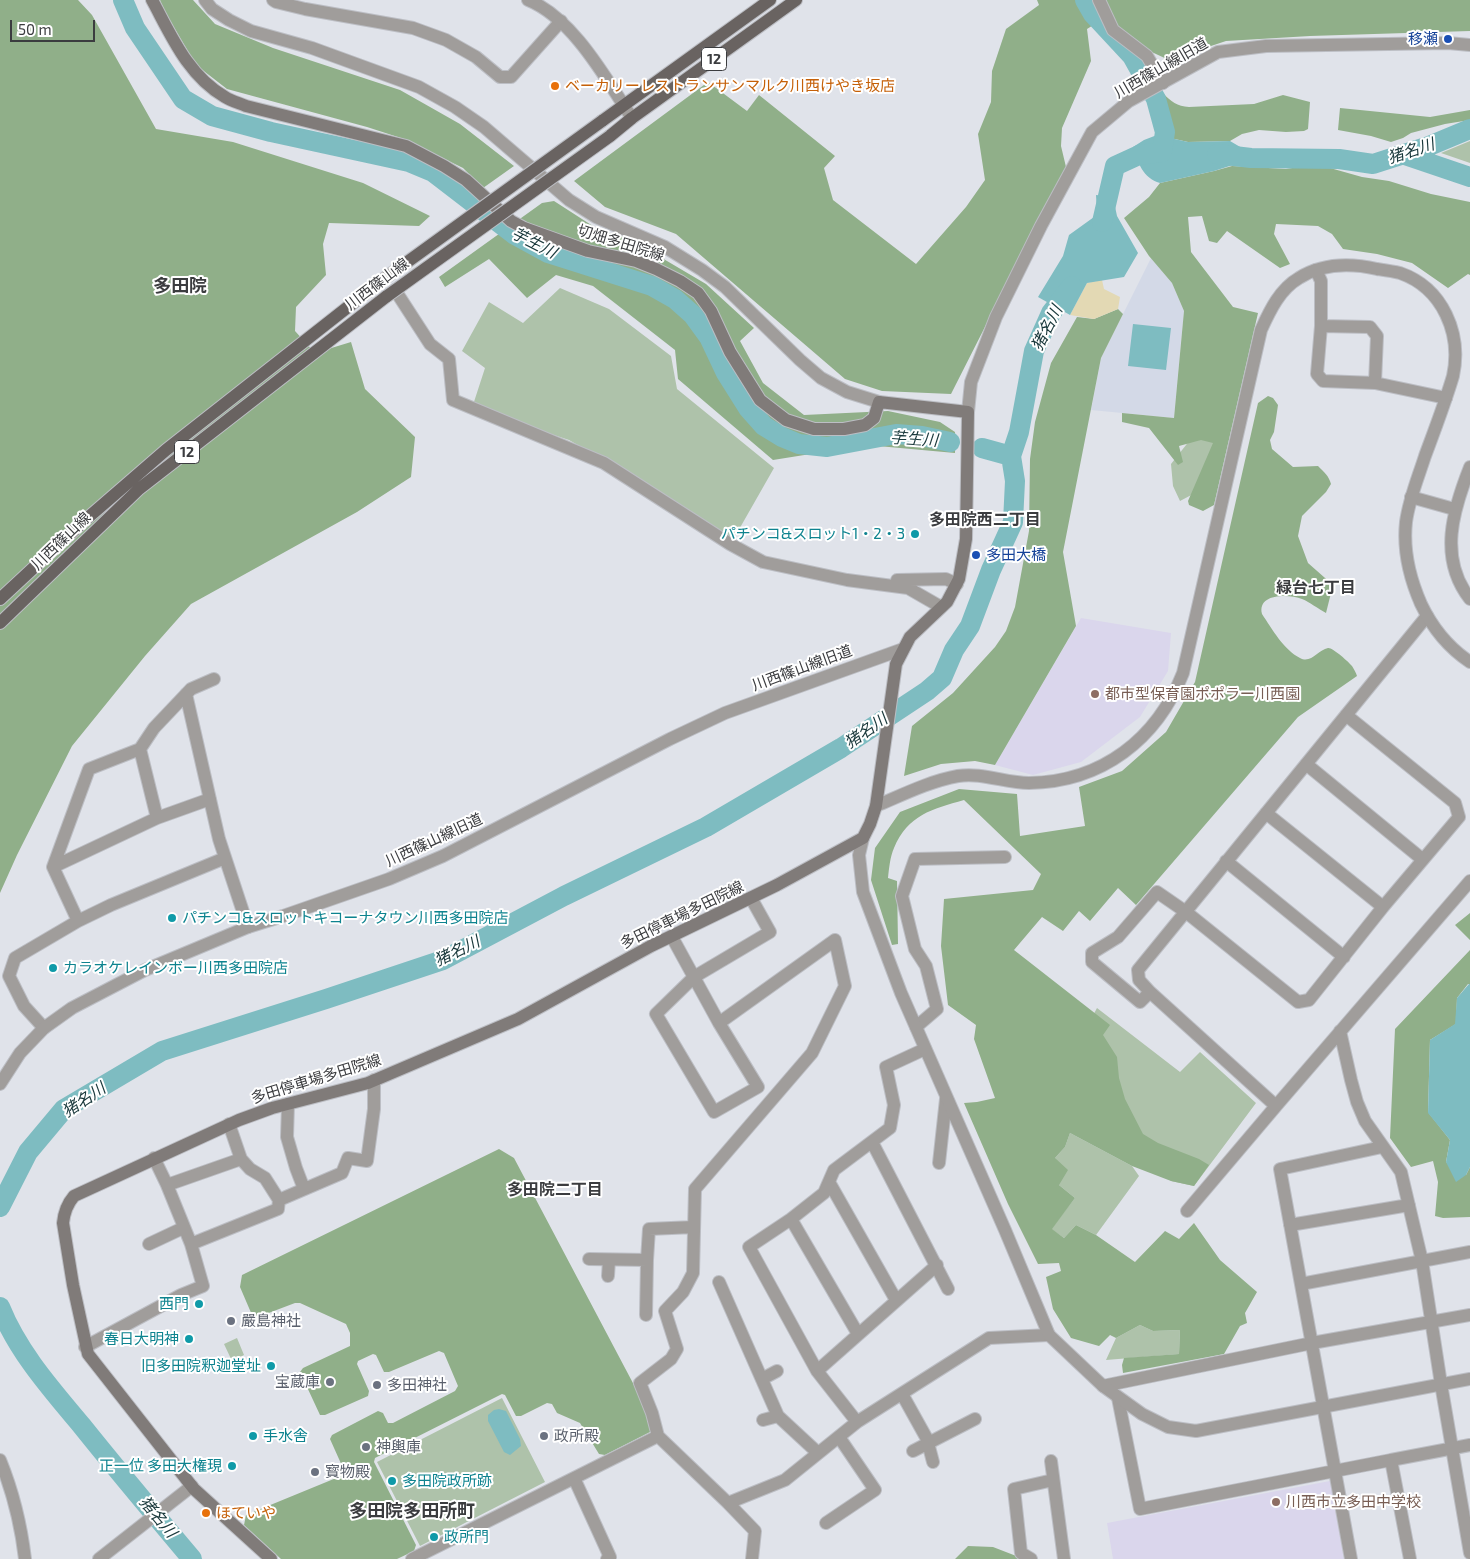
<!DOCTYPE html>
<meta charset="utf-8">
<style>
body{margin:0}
#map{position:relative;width:1470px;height:1559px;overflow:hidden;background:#e0e3ea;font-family:"Exo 2",sans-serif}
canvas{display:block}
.scale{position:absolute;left:10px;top:20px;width:85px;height:22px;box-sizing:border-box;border:2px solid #3b3c3f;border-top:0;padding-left:6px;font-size:15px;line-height:18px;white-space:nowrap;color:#3b3c3f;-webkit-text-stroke:4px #fff;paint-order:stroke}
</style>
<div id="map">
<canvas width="1470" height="1559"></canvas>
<div class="scale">50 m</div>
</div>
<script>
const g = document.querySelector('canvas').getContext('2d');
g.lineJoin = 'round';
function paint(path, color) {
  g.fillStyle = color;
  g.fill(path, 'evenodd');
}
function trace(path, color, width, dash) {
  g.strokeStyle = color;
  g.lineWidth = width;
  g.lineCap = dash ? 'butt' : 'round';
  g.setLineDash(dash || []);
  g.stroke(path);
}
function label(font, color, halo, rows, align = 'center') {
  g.font = font + ' "Exo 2","Noto Sans JP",sans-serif';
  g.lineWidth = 4;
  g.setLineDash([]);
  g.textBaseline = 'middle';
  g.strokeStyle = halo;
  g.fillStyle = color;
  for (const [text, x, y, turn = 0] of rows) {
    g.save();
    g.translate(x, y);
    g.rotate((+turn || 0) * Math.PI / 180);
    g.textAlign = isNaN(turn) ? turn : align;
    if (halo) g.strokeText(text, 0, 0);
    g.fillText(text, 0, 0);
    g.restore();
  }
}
paint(new Path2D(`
 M1151,258L1172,283L1184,311L1174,418L1091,410L1101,358Z`), '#d3d9e7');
paint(new Path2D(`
 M1081,618L1171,633L1168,671L1140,717L1081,762L1033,775L995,765Z
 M1330,1481L1344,1559H1113L1107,1523Z`), '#dad6ec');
paint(new Path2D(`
 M1470,141V163L1441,153Z
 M560,288L609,309L671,356L677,389L774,468L733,540L633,477L569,440L472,408L485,368L462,351L489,302L523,323Z
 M1205,421L1216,445L1197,492L1180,501L1173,486L1171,464Z
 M1097,1008L1180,1072L1200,1052L1256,1103L1194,1186L1171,1181L1070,1058Z
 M1070,1133L1132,1166L1139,1176L1096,1235L1076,1225L1064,1238L1051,1229L1075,1198L1059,1185L1055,1158L1065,1147Z
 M1140,1325L1153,1331L1180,1330L1179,1354L1106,1360L1116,1338Z
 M237,1338L244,1355L232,1361L224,1344Z
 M502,1398L545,1482L420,1546L377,1462Z`), '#aec2aa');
paint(new Path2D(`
 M0,0H78L92,15L156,129L233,142L363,183L430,216L419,226L329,223L323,244L326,275L296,307L295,331L315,353L351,342L365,389L415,437L411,477L357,512L191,604L145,656L72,746L17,855L0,893Z
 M160,0H193L215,24L273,48L400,90L460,124L514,166L483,188L463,168L404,139L367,127L227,89L196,65L165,12Z
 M1037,0H1470V31L1310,36L1226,41L1169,60L1106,31L1095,24L1087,29L1091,61L1062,128L1061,146L1066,167L951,394L882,391L845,379L676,234L605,207L574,181L708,82L747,111L759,95L835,156L824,168L833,200L916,264L966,207L985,180L978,134L991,102L992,71L1006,29L1039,5Z
 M1163,93C1171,102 1177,106 1189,107L1254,104L1283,95L1310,102L1308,129L1304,131L1286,132L1259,130L1242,134L1230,141L1188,142L1157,135L1150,105L1159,94Z
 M1340,108L1430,117L1470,110V120L1445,124L1411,133L1403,138L1391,142L1371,136L1338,130Z
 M1232,166L1286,169L1305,166H1323L1362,177L1389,181L1431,194L1470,202V275L1468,274L1448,288L1412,263L1377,254L1343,249L1332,234L1318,226L1276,224L1274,234L1290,264L1280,268L1227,231L1217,243L1209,241L1202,216L1188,217L1191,252L1233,307L1258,313L1214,505L1203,511L1189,505L1188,501L1213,443L1201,440L1179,446L1183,462L1178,465L1149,428L1122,422V413L1174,418L1184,311L1172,283L1149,256L1124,218L1149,197L1160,183L1214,171Z
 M554,201L599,230L628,238L706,284L754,328L740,341L763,383L804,415L888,411L940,422L955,432V453L867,445L773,460L678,379L675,350L593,286L556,275L527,298L489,259L445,287L439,277L542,203Z
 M1118,309L1123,314L1101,358L1063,552L1076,626L995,765L975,761L941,764L904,776L912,726L953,693L995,647L1006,631L1015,607L1029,531L1030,459L1035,422L1051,363L1077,317L1094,319Z
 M1268,396L1273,398L1278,405L1274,432L1270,440L1272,449L1293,467L1318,466C1324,472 1329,476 1331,484L1326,492L1302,516L1298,536L1308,563L1333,585L1326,613C1318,609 1310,602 1302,599C1289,594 1257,593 1262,614C1272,629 1284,650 1300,658C1311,664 1318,650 1328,648C1332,647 1349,662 1352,666C1354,669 1356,673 1357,676L1298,717L1136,905L1118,888L1090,921L1079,911L1063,931L1042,917L1014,950L1110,1025L1103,1035L1117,1057L1119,1078L1125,1099L1143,1134L1158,1143L1199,1159L1209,1165L1194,1186L1171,1181L1132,1166L1070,1133L1065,1147L1055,1158L1068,1170L1059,1185L1075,1198L1052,1229L1064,1238L1076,1225L1096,1235L1135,1262L1165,1231L1179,1239L1194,1223L1220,1260L1257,1292L1245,1313L1247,1323L1240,1326L1224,1354L1123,1373L1122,1365L1124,1358L1179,1354L1180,1330L1153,1331L1140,1325L1116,1338L1110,1335L1099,1346L1071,1338L1053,1309L1046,1277L1061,1271L1059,1263L1038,1264L1008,1204L964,1103L977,1102L995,1098L974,1039L976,1025L948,1005L941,946L944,899L1033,890L1041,874L964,800C932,809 908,815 894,848C890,857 889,869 888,878L897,881L898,944L892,945L871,880L875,848L900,812L959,789L1017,794L1020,836L1085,826L1079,787L1122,771L1166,732L1195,682L1258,403Z
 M1470,913V940L1455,925Z
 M1470,950V984H1468L1457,998L1456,1024L1430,1040L1428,1112L1450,1140L1446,1162L1466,1175L1470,1167V1217L1443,1218L1435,1216L1438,1182L1433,1161L1411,1167L1390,1138L1395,1029Z
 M499,1149L514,1158L653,1421L650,1432L605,1455L599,1454L580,1423L557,1413L552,1404L547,1403L521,1416H516L505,1395L502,1394L375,1458L374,1462L416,1545L414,1551L397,1559H281L244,1525L246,1515L341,1476L343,1468L330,1439L332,1435L378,1411L383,1413L388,1423H393L455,1391L458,1386L444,1353L439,1351L389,1372H384L376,1355L373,1354L358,1361L357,1364L369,1391L368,1396L325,1415H320L300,1372L303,1368L350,1346V1333L346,1324L300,1303H295L258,1317L252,1315L240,1287L242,1275Z
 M968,1546L993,1547L1024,1559H955Z`), '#90af89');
paint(new Path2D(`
 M1102,280L1104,289L1120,297L1118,309L1094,319L1070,315L1087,283Z`), '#e3d9b4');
paint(new Path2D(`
 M1157,135L1188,142L1230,141L1247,151L1239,163L1214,171L1160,183C1143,178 1138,163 1133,147L1144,140Z
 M1096,195L1113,197L1117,216L1138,253L1124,277L1087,283L1070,315L1038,297L1063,256L1069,235L1094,217L1097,213Z
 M1133,324L1171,328L1166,370L1128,366Z
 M1469,984H1470V1167L1466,1175L1456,1182L1446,1162L1450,1140L1428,1113L1430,1040L1455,1024L1457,998Z
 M499,1409L506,1411L520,1439L521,1446L510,1455L504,1452L488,1421V1415L494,1410Z`), '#7ebcc1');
trace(new Path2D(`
 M123,0L135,28L183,99L212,116L271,132L409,162L433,172L515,235L548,253L652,286L675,299L693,315L709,337L726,373L748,408L764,426L782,437L799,444L827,447L896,434L922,436L950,442
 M1085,0L1093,14L1132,56L1156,99L1165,132L1162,152
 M1217,154L1251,158L1339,159L1373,164L1429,146L1470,129
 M1405,155L1470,177
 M1102,222L1115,166L1139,155L1161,152
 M982,448L1011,456
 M0,1207L28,1152L64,1109L162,1051L326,999L443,960L564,896L706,827L841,748L927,691L942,678L954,650L970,626L991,570L1013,522L1015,481L1011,456L1019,432L1034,351L1051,313L1072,286
 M0,1307C18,1352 51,1389 82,1426C118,1471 155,1515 192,1559`), '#7ebcc1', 20);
const minor = new Path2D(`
 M273,0L276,2L305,9L413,28L446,40L476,57L500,77H511L561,21
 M1099,0L1113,30L1147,56L1163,83
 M1316,270L1321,281V326L1317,374L1323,381L1375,383L1446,398
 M395,290L430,344L449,359L453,400L604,463L730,544L763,562L847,580L908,588L941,607
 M1321,326L1370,327L1377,336L1375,383
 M1470,467C1453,510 1438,558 1470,599
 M1411,497L1454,509
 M897,580L946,579L957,584
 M186,694L219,839L248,927
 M140,749L157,818
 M1306,764L1422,859
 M1266,813L1383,907
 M1226,861L1344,957
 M53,867L157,818L210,799
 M78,921L53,867L89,769L140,749L154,728L191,689L214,679
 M672,937L719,1023L835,940L845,986L812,1053L695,1189L693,1273L683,1292L665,1311L677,1349L671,1359L640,1383L652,1413L658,1436L728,1503L755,1531L752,1559
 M1150,992L1140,1002L1092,962V953L1118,937L1157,892L1186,912L1298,1002L1309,1000L1383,907L1459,817L1455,803L1346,715
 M719,1023L758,1087L714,1112L656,1014L694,977L770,932L751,898
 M916,1027L937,1009L926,966L915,949L902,896L915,859L1005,857
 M44,1028L24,1006L9,976L15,958L78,921L111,905L225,858
 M1340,1031L1351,1080L1357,1102L1365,1121L1401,1172L1422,1261L1441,1384L1470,1553
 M288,1104L287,1137L296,1168L304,1189
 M1276,1106L1470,881
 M229,1124L241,1159L250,1169L265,1178L279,1200
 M872,1142L948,1289
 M939,1163L946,1099
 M829,1182L896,1300
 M167,1185L241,1159
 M1187,1211L1276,1106L1150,992L1139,980L1138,970L1427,616
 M791,1219L858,1334
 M1290,1225L1409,1205
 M149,1244L183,1228
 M191,1244L278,1209L279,1200L342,1173L348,1158L367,1161L374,1109V1080
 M589,1259L647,1260L646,1315
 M647,1260L649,1229L694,1227
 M608,1276L609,1260
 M719,1282L778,1416L818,1453
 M1301,1284L1470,1252
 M85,1347L181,1295L203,1286L191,1244L167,1185L154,1158
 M817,1371L937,1265
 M762,1379L777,1371
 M1103,1386L1312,1343L1470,1315
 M902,1394L927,1439L933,1462
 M1118,1398L1140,1509L1391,1460L1410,1559
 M763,1420L778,1416
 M857,1422L989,1338L1049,1335
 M913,1451L975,1419
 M1391,1460L1470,1445
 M1051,1461L1064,1559
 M728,1503L785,1480L857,1422L817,1371L749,1247L791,1219L824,1193L834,1170L890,1128L894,1105L886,1067L925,1049
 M826,1523L875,1490L839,1437
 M99,1559L192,1486
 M412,1559L574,1478
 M607,1559L610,1557L574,1478L658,1436
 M1031,1559L1021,1553L1014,1489L1053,1480
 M1351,1559L1280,1169L1382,1147`);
const tertiary = new Path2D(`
 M205,0L212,9L229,20L251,31L312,48L419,87L455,107L484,127L569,200L596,217L665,247L702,270L725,287L800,360L821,378L847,392L879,402
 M528,0C573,18 606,79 632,118
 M968,412L971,382L996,317L1041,226L1092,132L1129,101L1218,52L1266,46L1448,43L1470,45
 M876,806C902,795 930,781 958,776C981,772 1006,783 1029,783C1102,782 1157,739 1183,673L1261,330C1270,310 1280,289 1299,278C1323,263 1350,263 1377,269C1384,270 1392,271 1400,273C1443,288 1462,334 1453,376C1445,403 1435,429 1425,456C1418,478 1409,499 1406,522C1403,550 1410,579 1421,604C1432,627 1449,648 1470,662
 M863,838L859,855L863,892L901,993L1005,1230L1049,1335L1103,1386L1142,1414L1168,1427L1196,1431L1470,1379
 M0,1084L20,1053L44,1028L72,1008L145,970L248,927L283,916L389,879L443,856L670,739L725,713L903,649
 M0,1460C13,1492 21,1525 25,1559`);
const secondary = new Path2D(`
 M152,0C171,35 188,76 225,97C231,101 239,103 246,106L406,146L444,166L466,180L511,221L524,228L588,251L636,261L656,269L680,281L698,293L711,311L730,352L760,400L786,420L814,429H844L865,425L874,418L879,402L968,412L966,539L959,579L947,602L910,637L896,664L876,806L870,824L863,838L777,885L651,946L518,1019L368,1083L272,1108L239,1120L74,1196C68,1203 64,1213 63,1223L73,1285L88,1354L194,1489L271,1559`);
const primary = new Path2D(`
 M602,121L770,0
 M610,136L632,118L796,0
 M0,599L84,521L166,450L381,281
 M0,623L139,489L387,296`);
trace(minor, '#bcbec4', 14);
trace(tertiary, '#bcbec4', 14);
trace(secondary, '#bcbec4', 14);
trace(primary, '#bcbec4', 14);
trace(minor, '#a09d9b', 12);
trace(tertiary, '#a09d9b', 12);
trace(secondary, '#807b79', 12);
trace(primary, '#696361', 12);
const primaryBridge = new Path2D(`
 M381,281L602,121
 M387,296L610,136`);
trace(primaryBridge, '#bcbec4', 14, []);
trace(primaryBridge, '#696361', 12);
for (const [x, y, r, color] of [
 [1448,39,5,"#1a4fb4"],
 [555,86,5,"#e8710a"],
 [915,534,5,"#0f9aa8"],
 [976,555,5,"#1a4fb4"],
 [1095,694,5,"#8d6e63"],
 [172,918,5,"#0f9aa8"],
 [53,968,5,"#0f9aa8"],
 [199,1304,5,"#0f9aa8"],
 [231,1321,5,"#6b7280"],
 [189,1339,5,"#0f9aa8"],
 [271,1366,5,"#0f9aa8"],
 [330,1382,5,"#6b7280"],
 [377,1385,5,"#6b7280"],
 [253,1436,5,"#0f9aa8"],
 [544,1436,5,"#6b7280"],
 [366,1447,5,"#6b7280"],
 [232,1466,5,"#0f9aa8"],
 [315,1472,5,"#6b7280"],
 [392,1481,5,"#0f9aa8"],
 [1276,1502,5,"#8d6e63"],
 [206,1513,5,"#e8710a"],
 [434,1537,5,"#0f9aa8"]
]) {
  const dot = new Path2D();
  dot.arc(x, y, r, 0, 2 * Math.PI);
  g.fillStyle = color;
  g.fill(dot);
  trace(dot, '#fff', 2);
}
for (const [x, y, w] of [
 [714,59,25],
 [187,452,25]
]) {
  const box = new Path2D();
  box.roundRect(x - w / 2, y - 11.5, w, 23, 4);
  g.fillStyle = '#fff';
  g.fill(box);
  trace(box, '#3b3c3f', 1);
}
label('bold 14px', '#3b3c3f', null, [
 ["12",714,59],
 ["12",187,452]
]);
label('15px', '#164399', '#fff', [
 ["移瀬",1438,39],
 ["多田大橋",986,555,"left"]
], 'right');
label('15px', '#3b3c3f', '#fff', [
 ["川西篠山線旧道",1161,68,-30],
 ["切畑多田院線",621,243,17],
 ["川西篠山線",377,284,-37],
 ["川西篠山線",61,541,-44],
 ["川西篠山線旧道",802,668,-20],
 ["川西篠山線旧道",434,840,-25],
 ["多田停車場多田院線",682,915,-26],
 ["多田停車場多田院線",316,1079,-17]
]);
label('15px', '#c56008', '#fff', [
 ["ベーカリーレストランサンマルク川西けやき坂店",565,86],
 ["ほていや",216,1513]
], 'left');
label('15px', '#0d838f', '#fff', [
 ["パチンコ&スロット1・2・3",905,534],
 ["パチンコ&スロットキコーナタウン川西多田院店",182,918,"left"],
 ["カラオケレインボー川西多田院店",63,968,"left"],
 ["西門",189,1304],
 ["春日大明神",179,1339],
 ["旧多田院釈迦堂址",261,1366],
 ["手水舎",263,1436,"left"],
 ["正一位 多田大権現",222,1466],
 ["多田院政所跡",402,1481,"left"],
 ["政所門",444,1537,"left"]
], 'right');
label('15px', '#785e54', '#fff', [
 ["都市型保育園ポポラー川西園",1105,694],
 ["川西市立多田中学校",1286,1502]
], 'left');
label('15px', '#5b616d', '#fff', [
 ["嚴島神社",241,1321],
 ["宝蔵庫",320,1382,"right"],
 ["多田神社",387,1385],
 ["政所殿",554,1436],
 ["神輿庫",376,1447],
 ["寳物殿",325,1472]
], 'left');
label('italic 16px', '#18373a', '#fff', [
 ["猪名川",1411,151,-18],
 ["芋生川",534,243,27],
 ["猪名川",1047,328,-63],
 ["芋生川",914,439,4],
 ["猪名川",866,731,-35],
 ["猪名川",457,951,-26],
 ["猪名川",84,1100,-34],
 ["猪名川",158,1517,50]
]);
label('bold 16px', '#3b3c3f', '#fff', [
 ["多田院西二丁目",985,520],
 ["緑台七丁目",1316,588],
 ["多田院二丁目",555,1190]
]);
label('bold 18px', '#3b3c3f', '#fff', [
 ["多田院",180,286],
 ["多田院多田所町",412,1511]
]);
</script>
